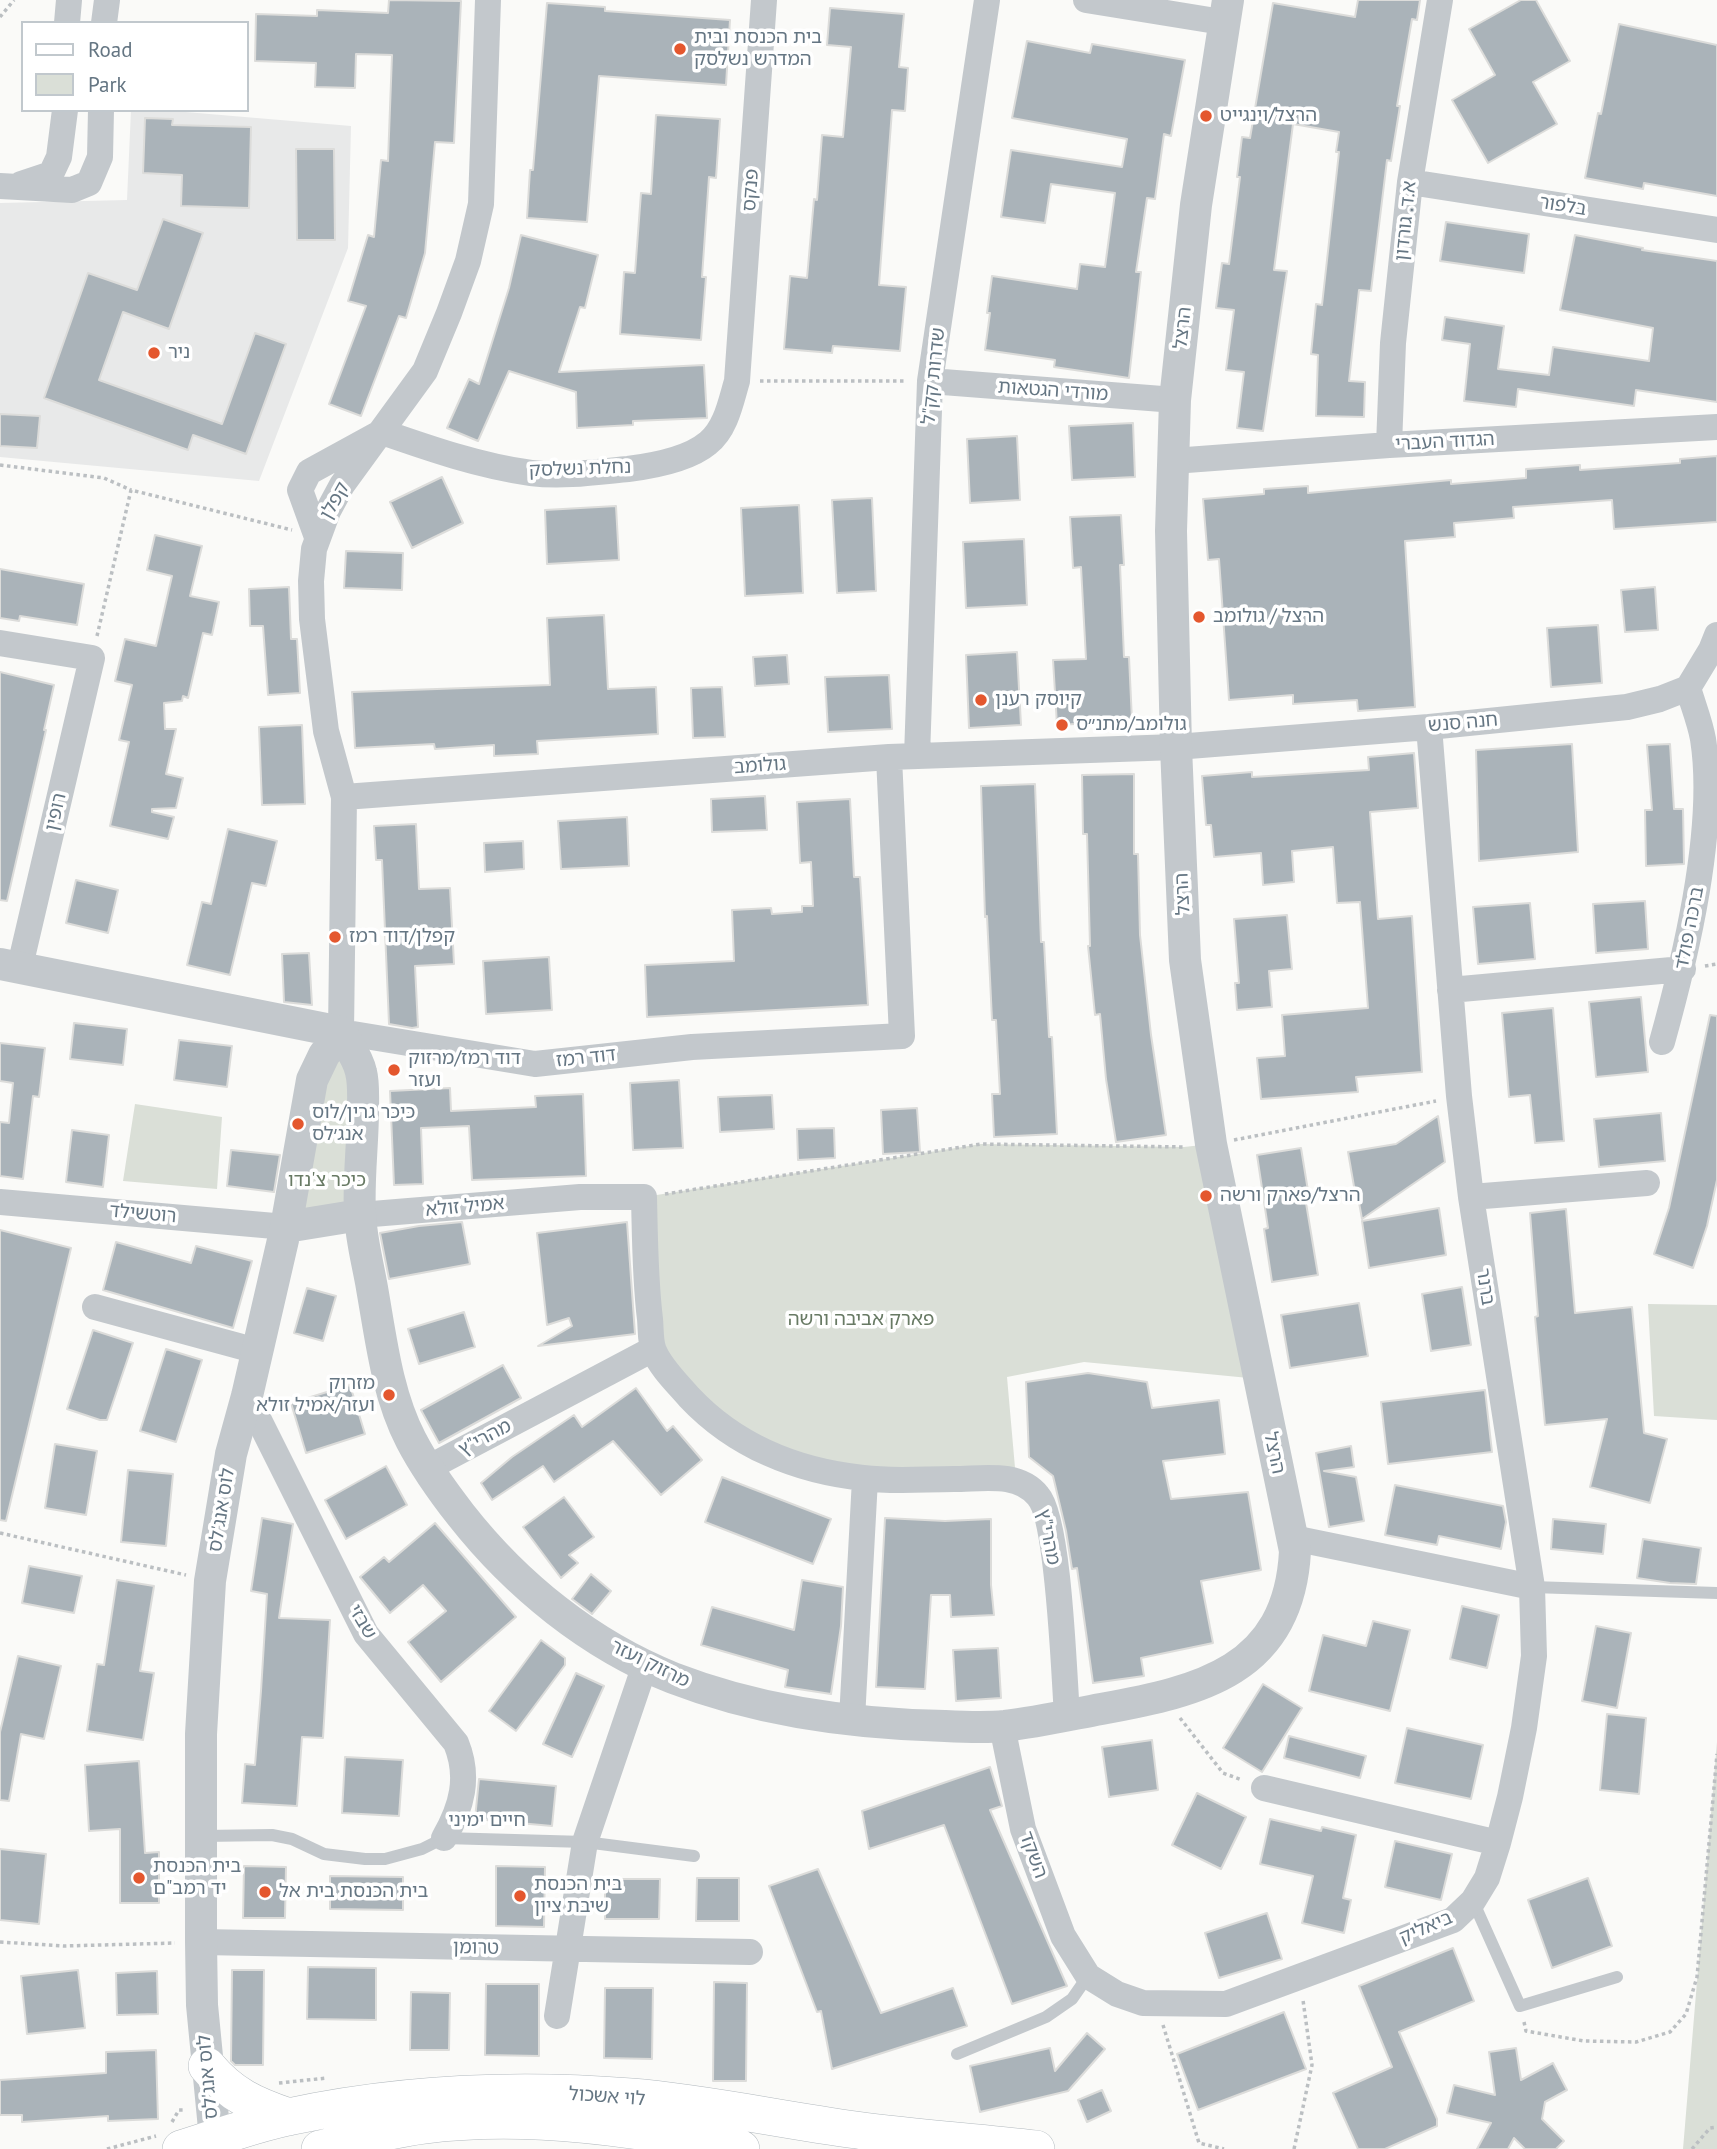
<!DOCTYPE html>
<meta charset="utf-8">
<style>
body{margin:0}
#map{position:relative;width:1717px;height:2149px;overflow:hidden;background:#fafaf8;font-family:"PT Sans",sans-serif}
canvas{display:block}
.legend{position:absolute;left:21px;top:21px;width:228px;height:91px;box-sizing:border-box;background:#fff;border:2px solid #c1c8cd;margin:0;padding:9px 12px;list-style:none;font-size:21px;color:#657683}
.legend li{display:flex;align-items:center;gap:14px;height:35px}
.legend b{width:35px;border:2px solid #c1c8cd}
</style>
<div id="map">
<canvas width="1717" height="2149"></canvas>
<ul class="legend">
<li><b style="height:9px;background:#fff"></b>Road</li>
<li><b style="height:19px;background:#dadfd7"></b>Park</li>
</ul>
</div>
<script>
const g = document.querySelector('canvas').getContext('2d');
g.lineJoin = 'round';
function paint(path, color) {
  g.fillStyle = color;
  g.fill(path, 'evenodd');
}
function trace(path, color, width, dash) {
  g.strokeStyle = color;
  g.lineWidth = width;
  g.lineCap = dash ? 'butt' : 'round';
  g.setLineDash(dash || []);
  g.stroke(path);
}
function label(font, color, halo, rows, align = 'center') {
  g.font = font + ' "PT Sans","Noto Sans Hebrew",sans-serif';
  g.lineWidth = 7;
  g.setLineDash([]);
  g.textBaseline = 'middle';
  g.strokeStyle = halo;
  g.fillStyle = color;
  for (const [text, x, y, turn = 0] of rows) {
    g.save();
    g.translate(x, y);
    g.rotate((+turn || 0) * Math.PI / 180);
    g.textAlign = isNaN(turn) ? turn : align;
    if (halo) g.strokeText(text, 0, 0);
    g.fillText(text, 0, 0);
    g.restore();
  }
}
paint(new Path2D(`
 M131,110H162L351,126L348,248L259,481L0,457V203L127,200Z`), '#e8e9e9');
paint(new Path2D(`
 M324,1055L357,1060L360,1215L286,1227Z
 M135,1104L222,1117L217,1189L123,1181Z
 M981,1144L1184,1147L1211,1144L1259,1379L1084,1362L1007,1377L1016,1479L792,1463L666,1371L644,1197Z
 M1648,1304L1717,1305V1420L1654,1416Z
 M1717,1742V2149H1683Z`), '#dadfd7');
const building = new Path2D(`
 M389,0L461,1L454,143L435,142L425,253L406,318L399,316L361,416L329,404L366,306L348,301L368,235L374,237L381,160L388,161L392,55L356,54L355,88L315,87L316,63L255,61L256,14L317,16V10L388,13Z
 M1358,0H1420L1417,20L1412,19L1397,106H1400L1391,161L1387,160L1371,291L1359,290L1349,381L1365,382L1364,417L1316,416L1318,355L1311,354L1316,304L1322,305L1339,152H1336L1339,132L1293,124L1274,270L1287,271L1263,431L1237,428L1244,372L1226,370L1234,310L1216,308L1222,263L1229,264L1240,177H1237L1242,137L1250,138L1273,3L1355,17Z
 M1521,0H1536L1570,61L1533,82L1557,124L1488,163L1452,100L1495,75L1469,29Z
 M547,3L605,7V11L730,20L726,85L599,76L587,222L527,218L530,170H533Z
 M830,8L904,14L899,67L908,68L905,111L892,110L879,285L906,287L900,351L833,346L832,353L784,349L790,276L807,278L814,199L817,200L822,135L843,137L851,47L827,45Z
 M1619,24L1717,45V196L1644,183L1643,189L1585,178L1598,113L1601,114Z
 M1027,41L1090,53L1092,44L1185,60L1171,136L1164,134L1155,199L1147,198L1136,272H1141L1129,378L1054,367L1055,360L985,350L990,313H987L992,276L1077,289L1080,264L1105,267L1115,193L1051,184L1045,223L1001,217L1011,150L1122,167L1127,139L1012,118Z
 M656,115L720,119L716,178L709,177L702,277H706L701,340L620,334L624,272L635,273L641,193L651,194Z
 M145,118L173,119L172,125L251,127L249,208L181,206L182,175L143,173Z
 M296,149H334L335,240H297Z
 M163,219L203,233L169,329L123,312L99,380L222,424L255,333L286,344L246,454L193,435L188,450L44,398L88,273L137,290Z
 M1446,222L1529,234L1524,273L1440,261Z
 M521,235L598,255L585,308L580,307L559,372L704,365L707,418L633,421V425L577,428L576,392L509,371L478,441L447,428L469,379L479,384L509,288Z
 M1575,235L1643,248L1642,250L1717,261V402L1636,390L1634,406L1518,389L1516,407L1464,401L1470,344L1442,340L1445,317L1504,326L1498,369L1549,375L1553,347L1649,361L1653,328L1560,310Z
 M0,414L40,416L37,448L0,446Z
 M1133,423L1135,477L1072,480L1069,426Z
 M1017,436L1020,500L970,503L967,439Z
 M1717,456V522L1614,529L1612,500L1513,507L1514,518L1454,523L1455,537L1405,541L1415,707L1358,711L1357,700L1293,704V695L1229,700L1219,559L1208,560L1203,499L1264,494V489L1308,486V493L1451,480V484L1526,478V469L1580,465V470L1680,463V459Z
 M442,477L463,523L412,548L390,502Z
 M872,498L876,591L837,593L832,500Z
 M799,505L803,593L745,596L741,508Z
 M616,506L619,560L547,564L545,510Z
 M1121,515L1124,565H1120L1124,657H1129L1132,721L1057,725L1053,660L1086,659L1081,567L1073,568L1070,517Z
 M155,535L202,546L190,596L219,602L212,635L203,633L188,698L183,696L182,701L164,703L165,729H176L166,774L183,778L176,808L152,809V812L174,817L168,839L110,826L129,742L119,740L132,685L115,681L125,639L156,646L172,576L147,570Z
 M1024,539L1027,605L966,608L963,542Z
 M346,551L403,553L402,590L344,588Z
 M0,569L84,584L77,625L20,616L19,621L0,618Z
 M289,587L291,639H297L300,693L268,695L263,626H250L249,589Z
 M1655,587L1658,630L1625,632L1621,590Z
 M604,615L608,689L656,687L658,734L537,741L538,754L494,756V745L435,749L434,744L355,748L352,692L550,685L547,618Z
 M1598,625L1602,683L1551,687L1547,628Z
 M1017,652L1021,725L969,728L966,655Z
 M787,655L789,684L755,686L753,657Z
 M0,672L54,685L44,730H46L7,901L0,900Z
 M889,675L892,729L828,732L825,677Z
 M722,687L725,737L693,738L691,688Z
 M302,725L305,804L262,805L259,727Z
 M1572,744L1578,852L1479,861L1476,750Z
 M1670,744L1674,809H1683L1684,864L1646,866L1645,810H1652L1647,745Z
 M1414,753L1418,808L1370,812L1378,919L1412,916L1422,1072L1356,1077L1358,1092L1261,1099L1257,1058L1285,1056L1282,1015L1368,1008L1360,902L1337,903L1333,847L1292,851L1294,882L1263,885L1261,853L1214,857L1211,825H1206L1202,776L1252,772V777L1369,770L1368,757Z
 M1134,774V854H1138L1140,935L1151,1035L1166,1135L1116,1142L1106,1079L1100,1014L1095,1015L1088,946H1090L1087,834H1083L1082,775Z
 M1035,784L1041,942H1044L1049,1037H1052L1057,1134L994,1137L992,1094H1000L996,1020H992L987,916L985,917L981,786Z
 M765,796L767,830L712,832L711,799Z
 M850,799L854,877H860L868,1005L647,1017L645,965L734,961L732,910L771,908L772,914L802,912V906H813L811,862L800,863L797,802Z
 M627,817L629,866L561,869L558,821Z
 M416,824L419,889L450,888L454,964L415,966L418,1027L412,1028L389,1024L382,860H376L374,826Z
 M228,829L277,841L266,886L252,883L230,975L187,965L202,902L211,904Z
 M523,841L524,869L485,872L484,843Z
 M76,880L118,890L108,933L66,923Z
 M1645,901L1648,949L1596,953L1593,904Z
 M1530,903L1535,959L1478,964L1473,907Z
 M1287,915L1292,969L1269,971L1272,1007L1237,1010L1235,983H1239L1234,919Z
 M309,953L312,1005L284,1002L282,954Z
 M549,957L552,1010L486,1014L483,961Z
 M1641,997L1648,1072L1596,1077L1589,1002Z
 M1553,1008L1564,1141L1535,1143L1530,1095L1509,1097L1502,1013Z
 M1710,1015L1717,1016V1180L1707,1226L1693,1268L1654,1254L1669,1208Z
 M74,1023L127,1029L123,1065L70,1059Z
 M179,1040L232,1046L227,1087L174,1080Z
 M0,1043L45,1048L39,1097L33,1096L23,1179L0,1176V1122L9,1123L13,1083L0,1081Z
 M679,1080L683,1148L633,1150L630,1083Z
 M450,1088L451,1111L536,1107L535,1096L583,1094L586,1176L472,1180L469,1126L421,1128L423,1184L394,1185L390,1091Z
 M772,1095L774,1129L720,1132L718,1097Z
 M917,1108L920,1152L883,1154L881,1110Z
 M1661,1113L1665,1161L1599,1167L1594,1119Z
 M1438,1116L1445,1162L1362,1219L1358,1197L1356,1198L1348,1152L1396,1144Z
 M834,1128L835,1158L798,1160L797,1129Z
 M72,1130L109,1135L103,1187L66,1182Z
 M1301,1148L1310,1203H1306L1318,1275L1272,1282L1264,1229L1268,1228L1257,1155Z
 M231,1150L280,1155L274,1192L227,1186Z
 M1439,1208L1446,1255L1369,1268L1362,1221Z
 M1566,1209L1575,1313L1632,1307L1644,1433L1667,1439L1650,1503L1590,1487L1607,1419L1545,1425L1535,1317L1538,1316L1530,1213Z
 M462,1222L470,1264L389,1279L380,1233L419,1226Z
 M627,1222L635,1334L538,1346L572,1326L569,1318L547,1325L537,1233Z
 M0,1230L71,1248L6,1521L0,1520Z
 M116,1242L191,1263L196,1246L252,1261L233,1328L103,1290Z
 M1462,1287L1471,1345L1431,1351L1422,1294Z
 M307,1288L336,1296L323,1341L294,1333Z
 M1359,1303L1368,1356L1290,1368L1281,1315Z
 M464,1312L475,1347L419,1364L408,1329Z
 M93,1330L133,1343L107,1420H100L67,1409Z
 M166,1349L202,1360L176,1442L140,1431Z
 M503,1365L521,1398L439,1443L421,1410Z
 M1088,1373L1147,1382L1152,1408L1219,1400L1225,1454L1163,1461L1171,1499L1248,1492L1261,1570L1201,1581L1213,1643L1141,1658L1144,1676L1093,1683L1077,1568L1072,1569L1066,1531L1053,1476L1029,1457L1026,1382Z
 M350,1385L365,1434L306,1453L291,1403Z
 M636,1388L667,1431L673,1426L702,1460L661,1495L613,1441L554,1482L543,1466L492,1500L481,1483L512,1457L574,1415L582,1427Z
 M1485,1390L1492,1452L1388,1464L1381,1402Z
 M55,1444L97,1451L86,1515L45,1508Z
 M1351,1446L1354,1467L1324,1471L1356,1477L1364,1521L1329,1527L1316,1453Z
 M386,1466L407,1505L346,1539L325,1500Z
 M128,1470L173,1474L166,1546L121,1542Z
 M722,1477L831,1519L813,1564L705,1522Z
 M1395,1485L1503,1506L1506,1522L1501,1549L1439,1536L1437,1545L1385,1535Z
 M564,1497L594,1537L569,1555L578,1563L561,1578L523,1527Z
 M262,1518L293,1524L279,1618L330,1620L323,1738L302,1737L297,1806L242,1803L245,1764L255,1765L261,1691L267,1594L251,1591Z
 M885,1518L945,1521L991,1519V1585L994,1615L951,1617L950,1595H931L925,1689L876,1687Z
 M1553,1519L1606,1524L1603,1554L1551,1549Z
 M435,1523L516,1617L441,1682L408,1642L446,1611L423,1585L390,1613L360,1577L384,1557L389,1562Z
 M1643,1539L1701,1548L1696,1584L1670,1583L1637,1578Z
 M29,1566L82,1576L74,1613L22,1603Z
 M591,1574L611,1591L592,1614L572,1599Z
 M117,1580L154,1586L140,1671L154,1673L143,1740L87,1731L97,1664L104,1665Z
 M802,1580L843,1587L841,1626L831,1694L785,1687L788,1670L701,1645L712,1607L794,1630Z
 M1462,1606L1499,1615L1487,1668L1450,1659Z
 M1373,1621L1410,1630L1390,1711L1309,1691L1323,1635L1366,1646Z
 M1596,1626L1631,1633L1617,1708L1582,1701Z
 M541,1640L565,1658V1665L516,1731L489,1711Z
 M998,1648L1001,1698L956,1701L953,1650Z
 M18,1656L61,1666L44,1739L21,1734L9,1801L0,1800V1732Z
 M576,1673L604,1686L572,1757L543,1744Z
 M1263,1684L1302,1708L1262,1772L1223,1748Z
 M1607,1714L1646,1718L1639,1794L1600,1790Z
 M1407,1728L1483,1745L1471,1799L1395,1783Z
 M1289,1736L1366,1756L1360,1778L1284,1758Z
 M1152,1740L1158,1790L1109,1797L1102,1747Z
 M345,1757L403,1760L399,1816L342,1813Z
 M139,1761L145,1853L159,1852V1903H120V1829L89,1831L85,1765Z
 M990,1767L1002,1806L990,1810L1067,1986L1012,2004L944,1825L869,1849L862,1811Z
 M479,1779L556,1786L552,1826L475,1819Z
 M1197,1793L1246,1817L1221,1869L1172,1845Z
 M1270,1819L1321,1831L1322,1827L1356,1835L1343,1898L1351,1900L1344,1933L1302,1923L1313,1876L1260,1864Z
 M1395,1841L1452,1854L1441,1900L1385,1887Z
 M0,1849L46,1854L39,1924L0,1920Z
 M244,1866L286,1867L285,1918H243Z
 M496,1866L545,1867L544,1927L496,1926Z
 M818,1869L881,2013L953,1988L967,2026L832,2069L821,2011L817,2012L769,1886Z
 M330,1876L403,1877V1910L330,1909Z
 M697,1878H739V1921H696Z
 M1588,1878L1612,1946L1552,1968L1528,1900Z
 M605,1879H660L659,1919H605Z
 M1267,1913L1282,1959L1219,1978L1205,1933Z
 M1453,1948L1474,2001L1399,2032L1437,2119V2126L1385,2149H1358L1333,2093L1392,2067L1359,1986Z
 M308,1967L376,1968V2020L307,2019Z
 M78,1970L85,2028L27,2034L21,1976Z
 M232,1970H264L263,2065H235L231,2061Z
 M157,1971L158,2014L117,2015L116,1973Z
 M714,1982L747,1983L746,2081H713Z
 M486,1984H539V2056L485,2055Z
 M605,1988H653L652,2059L604,2058Z
 M411,1992L450,1993L449,2050H410Z
 M1284,2012L1306,2069L1198,2110L1177,2054Z
 M1087,2033L1105,2049L1068,2091L980,2112L970,2066L1050,2048L1055,2071Z
 M1516,2048L1521,2080L1553,2063L1567,2090L1545,2102L1542,2119L1564,2141L1556,2149H1525L1514,2138L1508,2149H1477L1491,2123L1447,2113L1454,2085L1495,2095L1489,2052Z
 M156,2050L158,2119L108,2121V2116L22,2122V2115H0V2080L106,2073V2052Z
 M1102,2090L1111,2111L1087,2122L1078,2100Z`);
paint(building, '#aab3b9');
trace(building, '#dcdcda', 2);
const secondary = new Path2D(`
 M207,2066C231,2095 254,2105 289,2117
 M181,2149C216,2138 251,2125 288,2117C400,2093 517,2088 631,2097C706,2103 781,2120 856,2130C916,2138 976,2142 1036,2149
 M320,2149C354,2140 389,2129 424,2125C529,2112 638,2128 741,2149`);
trace(secondary, '#b3babf', 38);
trace(new Path2D(`
 M0,17L14,0
 M760,381H906
 M0,465L104,478L131,490
 M97,636L131,490L292,530
 M1705,966L1717,964
 M1234,1140L1436,1101
 M665,1194L981,1144L1185,1147
 M0,1533L186,1575
 M1180,1718L1223,1773L1242,1780
 M0,1942L64,1946L175,1943
 M1524,2022L1526,2031L1584,2041L1636,2042L1670,2032L1686,2014L1697,1977L1717,1754
 M1163,2025L1199,2143L1224,2149
 M279,2083L327,2078
 M172,2122L179,2110H186
 M107,2149L156,2136
 M1294,2149L1312,2065L1303,2000
 M1692,2149L1710,2128L1717,2127`), '#bbbfc2', 3.5, [3.5, 3.5]);
trace(new Path2D(`
 M1532,1587L1717,1593
 M203,1836L272,1835L292,1839L324,1854L365,1859H385L422,1849L444,1838L585,1842L694,1856
 M1473,1901L1520,2006L1617,1977
 M957,2054L1046,2017L1072,1999L1088,1976`), '#c3c8cc', 12);
trace(new Path2D(`
 M488,0L481,204L468,261L449,313L425,371L342,485L328,511L314,549L311,581L312,619L326,731L344,797L341,1032L535,1064L692,1047L902,1036L889,757
 M1086,0L1222,22
 M67,23L69,0
 M104,23L107,0
 M1410,182L1717,230
 M21,184L51,174L59,157L65,110
 M0,186L72,190L89,183L100,157L101,110
 M930,381L1175,400
 M1389,445L1393,343L1410,182L1440,0
 M1173,461L1389,445L1717,427
 M317,537L300,490L309,472L382,432C431,449 480,466 531,473C562,477 597,472 628,469C652,466 689,459 708,443C726,429 731,401 737,381L764,0
 M0,643L92,658L20,966
 M917,756L930,381L987,0
 M344,797L889,757L1176,747L1429,727L1627,707L1660,699L1688,688L1711,650L1717,635
 M1450,990L1683,969
 M1662,1042C1686,956 1717,828 1703,739C1700,722 1693,705 1688,688
 M1471,1197L1647,1183
 M0,1202L286,1227
 M360,1215L580,1197H644C645,1238 645,1279 650,1319C651,1329 650,1342 654,1351C661,1368 677,1383 689,1397C735,1446 797,1471 863,1478C893,1482 924,1479 954,1479C982,1479 1018,1471 1038,1496C1059,1519 1064,1676 1067,1715
 M95,1307L257,1351
 M247,1396L366,1634L456,1743C470,1777 462,1807 444,1838
 M428,1468L653,1349
 M1293,1538L1532,1587
 M852,1719L865,1479
 M1002,1726L1023,1829L1063,1936L1088,1976L1117,1994L1143,2003L1226,2004L1453,1920L1473,1901L1487,1878L1498,1843L1510,1797L1524,1728L1534,1656L1532,1587L1471,1197L1459,1096L1429,727
 M1264,1788L1498,1843
 M201,1942L750,1952
 M557,2016L585,1842L645,1665`), '#c3c8cc', 26);
trace(new Path2D(`
 M0,964L341,1032
 M341,1032C348,1045 358,1058 361,1072C364,1084 363,1098 363,1109C363,1144 358,1180 360,1214C361,1239 368,1264 372,1288C381,1339 387,1394 411,1440C425,1467 443,1492 461,1515C516,1585 590,1645 673,1678C758,1711 854,1724 945,1726C965,1727 985,1728 1005,1726C1037,1722 1069,1715 1101,1709C1200,1691 1289,1671 1295,1551L1211,1144L1185,960L1176,747L1171,531L1175,400L1196,205L1228,0
 M286,1227L360,1215
 M216,2149L202,2005L201,1942V1734L210,1581L231,1454L247,1396L286,1227L312,1080L324,1055L341,1032`), '#c3c8cc', 32);
trace(secondary, '#fff', 37);
for (const [x, y, r, color] of [
 [680,49,7,"#e4572e"],
 [1206,116,7,"#e4572e"],
 [154,353,7,"#e4572e"],
 [1199,617,7,"#e4572e"],
 [981,700,7,"#e4572e"],
 [1062,725,7,"#e4572e"],
 [335,937,7,"#e4572e"],
 [394,1070,7,"#e4572e"],
 [298,1124,7,"#e4572e"],
 [1206,1196,7,"#e4572e"],
 [389,1395,7,"#e4572e"],
 [139,1878,7,"#e4572e"],
 [265,1892,7,"#e4572e"],
 [520,1896,7,"#e4572e"]
]) {
  const dot = new Path2D();
  dot.arc(x, y, r, 0, 2 * Math.PI);
  g.fillStyle = color;
  g.fill(dot);
  trace(dot, '#fff', 2.5);
}
label('19px', '#657683', '#fff', [
 ["בית הכנסת ובית",694,38],
 ["המדרש נשלסק",694,60],
 ["הרצל/וינגייט",1220,116],
 ["ניר",168,353],
 ["הרצל / גולומב",1213,617],
 ["קיוסק רענן",995,700],
 ["גולומב/מתנ״ס",1076,725],
 ["קפלן/דוד רמז",349,937],
 ["דוד רמז/מרזוק",408,1059],
 ["ועזר",408,1081],
 ["כיכר גרין/לוס",312,1113],
 ["אנג׳לס",312,1135],
 ["הרצל/פארק ורשה",1220,1196],
 ["מזרוק",375,1384,"right"],
 ["ועזר/אמיל זולא",375,1406,"right"],
 ["בית הכנסת",153,1867],
 ["יד רמב\"ם",153,1889],
 ["בית הכנסת",534,1885],
 ["שיבת ציון",534,1907],
 ["בית הכנסת בית אל",279,1892]
], 'left');
label('19px', '#657683', '#fff', [
 ["פנקס",751,190,-86],
 ["בלפור",1563,206,9],
 ["א.ד. גורדון",1406,221,-84],
 ["הרצל",1183,328,-84],
 ["שדרות קק\"ל",934,376,-84],
 ["מורדי הגטאות",1053,391,4],
 ["הגדוד העברי",1445,442,-3],
 ["נחלת נשלסק",580,469,-2],
 ["קפלן",335,501,-60],
 ["חנה סנש",1463,723,-5],
 ["גולומב",760,766,-4],
 ["רופין",56,812,-77],
 ["הרצל",1183,894,-93],
 ["ברכה פולד",1690,928,-79],
 ["דוד רמז",586,1058,-6],
 ["אמיל זולא",465,1207,-5],
 ["רוטשילד",143,1214,5],
 ["ברנר",1485,1287,81],
 ["מהרי\"ץ",485,1438,-28],
 ["הרצל",1274,1453,78],
 ["לוס אנג'לס",222,1510,-81],
 ["מהרי\"ץ",1048,1537,79],
 ["שבזי",362,1622,60],
 ["מרזוק ועזר",650,1664,26],
 ["חיים ימיני",487,1821],
 ["השקד",1033,1855,70],
 ["ביאליק",1426,1928,-23],
 ["טרומן",476,1948,1],
 ["לוס אנג'לס",208,2077,-95],
 ["לוי אשכול",607,2097,4]
]);
label('19px', '#687a64', '#fff', [
 ["כיכר צ'נדו",327,1181],
 ["פארק אביבה ורשה",861,1320]
]);
</script>
